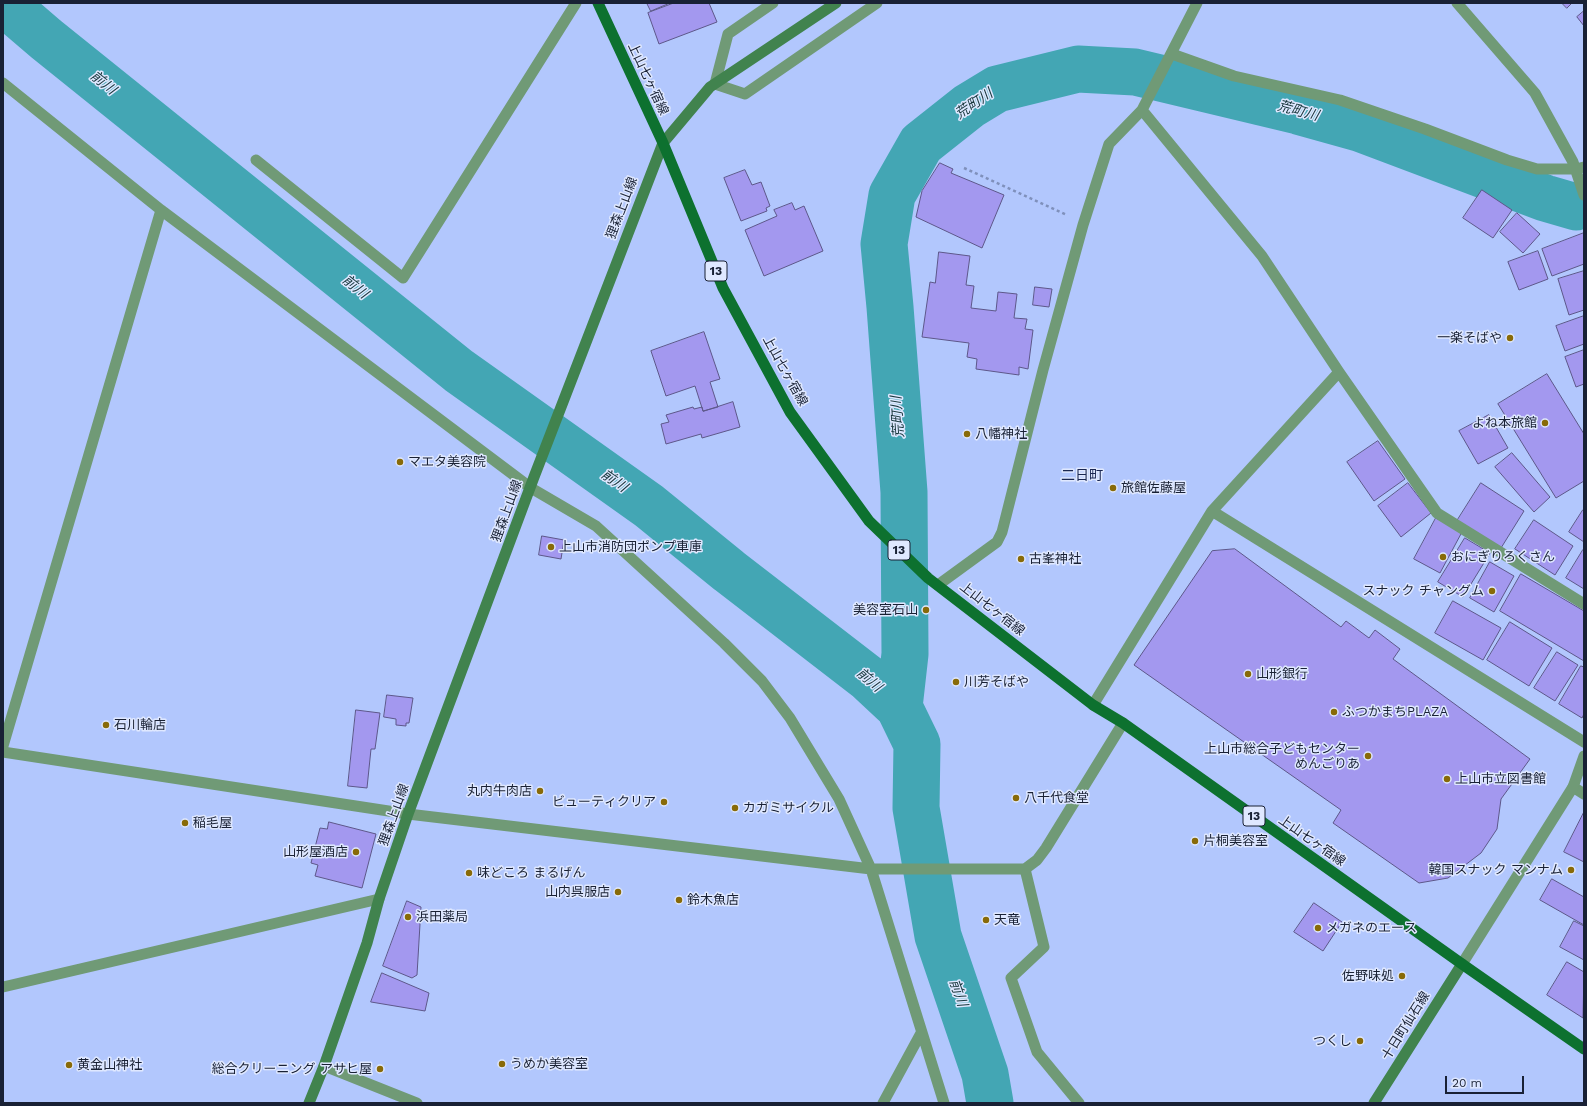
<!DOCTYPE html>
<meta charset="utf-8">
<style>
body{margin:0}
#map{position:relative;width:1587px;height:1106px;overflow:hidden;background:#b2c7fd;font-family:"Work Sans",sans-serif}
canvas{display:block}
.frame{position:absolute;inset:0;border:4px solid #192135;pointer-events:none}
.scale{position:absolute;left:1445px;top:1076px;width:79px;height:18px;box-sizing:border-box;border:2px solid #192135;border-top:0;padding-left:5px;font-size:12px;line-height:14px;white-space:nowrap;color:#192135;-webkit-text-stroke:3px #dfe8ff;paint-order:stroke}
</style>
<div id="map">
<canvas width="1587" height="1106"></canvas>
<div class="frame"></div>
<div class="scale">20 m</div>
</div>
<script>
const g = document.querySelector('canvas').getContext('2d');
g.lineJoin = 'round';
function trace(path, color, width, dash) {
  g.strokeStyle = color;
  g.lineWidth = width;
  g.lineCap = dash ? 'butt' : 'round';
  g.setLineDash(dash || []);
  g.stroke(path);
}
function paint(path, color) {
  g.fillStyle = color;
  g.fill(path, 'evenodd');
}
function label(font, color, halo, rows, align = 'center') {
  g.font = font + ' "Work Sans","Noto Sans JP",sans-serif';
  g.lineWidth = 3;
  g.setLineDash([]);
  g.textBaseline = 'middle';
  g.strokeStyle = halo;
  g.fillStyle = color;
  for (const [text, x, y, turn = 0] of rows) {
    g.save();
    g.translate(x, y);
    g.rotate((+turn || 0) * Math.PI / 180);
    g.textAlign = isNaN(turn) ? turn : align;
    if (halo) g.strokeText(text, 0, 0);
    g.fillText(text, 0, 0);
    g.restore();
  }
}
trace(new Path2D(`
 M4,3L46,39L459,371L649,506L729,571L869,679L899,707L917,744L916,808L938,936L985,1074L990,1103
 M899,707L905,654L904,492L890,307L884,244L892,195L921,144L969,106L997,89L1078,69L1135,72L1298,111L1359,128L1545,198L1576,207L1584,204`), '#43a6b4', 47);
const building = new Path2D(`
 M647,3H670L651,11Z
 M674,3H709L717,22L659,44L648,13Z
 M1562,3H1572L1567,8Z
 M1584,11V26L1577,17Z
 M940,163L953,169L951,173L1004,195L982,248L916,217L922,191Z
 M745,170L752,185L761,182L770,206L766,208L767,211L741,221L724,178Z
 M1482,190L1512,210L1493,238L1463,218Z
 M792,203L795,210L804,206L823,251L764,276L745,230L777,216L774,210Z
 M1517,213L1540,234L1523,253L1500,232Z
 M1584,233V264L1552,276L1542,249Z
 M1538,251L1548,279L1519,290L1508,262Z
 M939,252L970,256L966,285L974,286L971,308L996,311L998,292L1017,294L1014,318L1027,319L1025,329L1033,330L1028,369L1019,367V375L976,369L977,359L967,357L969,343L922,337L930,282L935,283Z
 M1584,271V310L1569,315L1558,279Z
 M1035,287L1052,289L1049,307L1033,305Z
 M1584,316V344L1565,351L1556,326Z
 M704,332L720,379L710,382L718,407L703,411L695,386L666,396L651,351Z
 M1584,350V384L1576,387L1565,357Z
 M1547,374L1584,434V481L1556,498L1498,404Z
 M733,402L740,427L702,438L701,434L666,444L661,424L669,422L666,415L693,407L694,409L702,407L703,411Z
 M1489,415L1508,448L1478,464L1459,431Z
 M1378,441L1405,479L1374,501L1347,462Z
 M1512,453L1550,497L1534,512L1495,467Z
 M1408,483L1431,513L1401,537L1378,506Z
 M1481,483L1524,511L1501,548L1457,521Z
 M1583,510H1584V542L1569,532Z
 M1436,518L1462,532L1440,573L1414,559Z
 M1534,520L1573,546L1555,575L1515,549Z
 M542,536L564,540L561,559L539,555Z
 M1465,538L1490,553L1463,597L1438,582Z
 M1235,549L1341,627L1346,621L1369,638L1375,630L1400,649L1393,659L1530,759L1501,799L1497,829L1481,853L1448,878L1419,883L1333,823L1341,810L1134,665L1212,551Z
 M1583,550L1584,551V589L1566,578Z
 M1490,562L1514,576L1494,612L1470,598Z
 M1521,574L1584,611V661L1500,611Z
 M1453,601L1501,628L1483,660L1435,633Z
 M1510,622L1552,648L1529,686L1487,660Z
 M1557,652L1578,665L1555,701L1534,688Z
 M1581,666L1584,667V714L1582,718L1559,704Z
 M387,695L413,698L409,723H406V726L396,725V719L384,717Z
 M356,710L380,713L375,749H371L367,788L348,786Z
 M1584,812V862L1564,852Z
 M329,822L376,834L362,888L315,876L318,865L311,863L320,828L327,829Z
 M1552,879L1584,897V925L1540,900Z
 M407,901L421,907L417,975L412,978L383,966Z
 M1314,903L1342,922L1323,951L1294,932Z
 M1574,921L1584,926V960L1560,947Z
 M1567,962L1584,972L1583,1018L1547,995Z
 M382,973L429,993L425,1011L371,1002Z`);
paint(building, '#a398ef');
trace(building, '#5d5789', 1);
trace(new Path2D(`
 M964,168L1067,215`), '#7f90bb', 2.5, [3, 3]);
trace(new Path2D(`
 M1457,3L1535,93L1573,162L1584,195
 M1172,54L1234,76L1340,100L1425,129L1507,160L1537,169H1576L1584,167
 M1142,110L1262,256L1339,372L1437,513L1584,604
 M1212,511L1584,742
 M938,585L997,542L1002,532L1043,370L1083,225L1109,144L1142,110L1197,3
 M1093,705L1212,511L1339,372
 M1573,787L1584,794
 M1025,869L1044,947L1011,978L1037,1052L1079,1103`), '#709a76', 11);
trace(new Path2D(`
 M773,3L728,34L715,84L745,94L877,3
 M3,83L161,210L531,488L596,526L724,643L762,681L790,718L839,799L871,869L944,1103
 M256,160L403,278L576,3
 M3,746L161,210
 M408,814L871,869H1025L1037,860L1046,848L1123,723
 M1462,964L1573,787L1584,756
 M3,987L379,899
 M324,1066L417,1103
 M883,1103L921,1033`), '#709a76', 11);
trace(new Path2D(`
 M3,752L408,814`), '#709a76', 11);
trace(new Path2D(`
 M309,1103L324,1066L367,943L379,899L408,814L534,477L663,143L710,87L836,3
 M1374,1103L1462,964`), '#41834e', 11);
trace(new Path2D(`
 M598,3L663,143L723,288L790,412L869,521L928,578L1093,705L1123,723L1462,964L1584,1049`), '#0d712f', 11);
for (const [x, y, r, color] of [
 [1510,338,4,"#886a08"],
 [1545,423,4,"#886a08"],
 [967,434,4,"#886a08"],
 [400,462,4,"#886a08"],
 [1113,488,4,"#886a08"],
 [551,547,4,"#886a08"],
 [1443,557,4,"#886a08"],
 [1021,559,4,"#886a08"],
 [1492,591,4,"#886a08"],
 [926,610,4,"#886a08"],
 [1248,674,4,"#886a08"],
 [956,682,4,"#886a08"],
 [1334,712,4,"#886a08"],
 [106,725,4,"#886a08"],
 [1368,756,4,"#886a08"],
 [1447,779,4,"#886a08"],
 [540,791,4,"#886a08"],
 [1016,798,4,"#886a08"],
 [664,802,4,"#886a08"],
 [735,808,4,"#886a08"],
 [185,823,4,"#886a08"],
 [1195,841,4,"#886a08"],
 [356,852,4,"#886a08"],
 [1571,870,4,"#886a08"],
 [469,873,4,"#886a08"],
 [618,892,4,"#886a08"],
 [679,900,4,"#886a08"],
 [408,917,4,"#886a08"],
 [986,920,4,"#886a08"],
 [1318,928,4,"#886a08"],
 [1402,976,4,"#886a08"],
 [1360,1041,4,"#886a08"],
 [502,1064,4,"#886a08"],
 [69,1065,4,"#886a08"],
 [380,1069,4,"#886a08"]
]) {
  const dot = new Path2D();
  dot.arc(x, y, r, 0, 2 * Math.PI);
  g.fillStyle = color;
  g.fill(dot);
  trace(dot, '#dfe8ff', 1.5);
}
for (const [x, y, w] of [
 [716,271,22],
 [899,550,22],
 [1254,816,22]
]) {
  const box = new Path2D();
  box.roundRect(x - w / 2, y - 10, w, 20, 3);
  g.fillStyle = '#dfe8ff';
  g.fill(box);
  trace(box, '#192135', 1);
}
label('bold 12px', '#192135', null, [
 ["13",716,271],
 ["13",899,550],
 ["13",1254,816]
]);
label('13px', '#192135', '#dfe8ff', [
 ["上山七ヶ宿線",648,79,65],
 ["狸森上山線",622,208,-69],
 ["上山七ヶ宿線",785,371,61],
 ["狸森上山線",507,511,-70],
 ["上山七ヶ宿線",992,609,38],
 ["狸森上山線",394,815,-70],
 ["上山七ヶ宿線",1312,841,35],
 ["十日町仙石線",1406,1026,-58]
]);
label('13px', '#192135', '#dfe8ff', [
 ["一楽そばや",1502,338,"right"],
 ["よね本旅館",1537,423,"right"],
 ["八幡神社",975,434],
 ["マエタ美容院",408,462],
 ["旅館佐藤屋",1121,488],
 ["上山市消防団ポンプ車庫",559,547],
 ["おにぎりろくさん",1451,557],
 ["古峯神社",1029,559],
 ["スナック チャングム",1484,591,"right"],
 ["美容室石山",918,610,"right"],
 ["山形銀行",1256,674],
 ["川芳そばや",964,682],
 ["ふつかまちPLAZA",1342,712],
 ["石川輪店",114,725],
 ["上山市総合子どもセンター",1360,749,"right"],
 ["めんごりあ",1360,764,"right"],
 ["上山市立図書館",1455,779],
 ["丸内牛肉店",532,791,"right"],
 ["八千代食堂",1024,798],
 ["ビューティクリア",656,802,"right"],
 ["カガミサイクル",743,808],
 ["稲毛屋",193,823],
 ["片桐美容室",1203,841],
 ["山形屋酒店",348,852,"right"],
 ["韓国スナック マンナム",1563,870,"right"],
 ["味どころ まるげん",477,873],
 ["山内呉服店",610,892,"right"],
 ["鈴木魚店",687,900],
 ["浜田薬局",416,917],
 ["天竜",994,920],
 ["メガネのエース",1326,928],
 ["佐野味処",1394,976,"right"],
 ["つくし",1352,1041,"right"],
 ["うめか美容室",510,1064],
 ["黄金山神社",77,1065],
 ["総合クリーニング アサヒ屋",372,1069,"right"]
], 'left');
label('italic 14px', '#17363b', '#dfe8ff', [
 ["前川",103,83,39],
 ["荒町川",974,104,-34],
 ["荒町川",1298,111,15],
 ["前川",355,287,39],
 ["荒町川",898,417,-94],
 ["前川",614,481,35],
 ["前川",869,680,40],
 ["前川",958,993,71]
]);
label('14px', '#1a2752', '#dfe8ff', [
 ["二日町",1082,476]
]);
</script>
